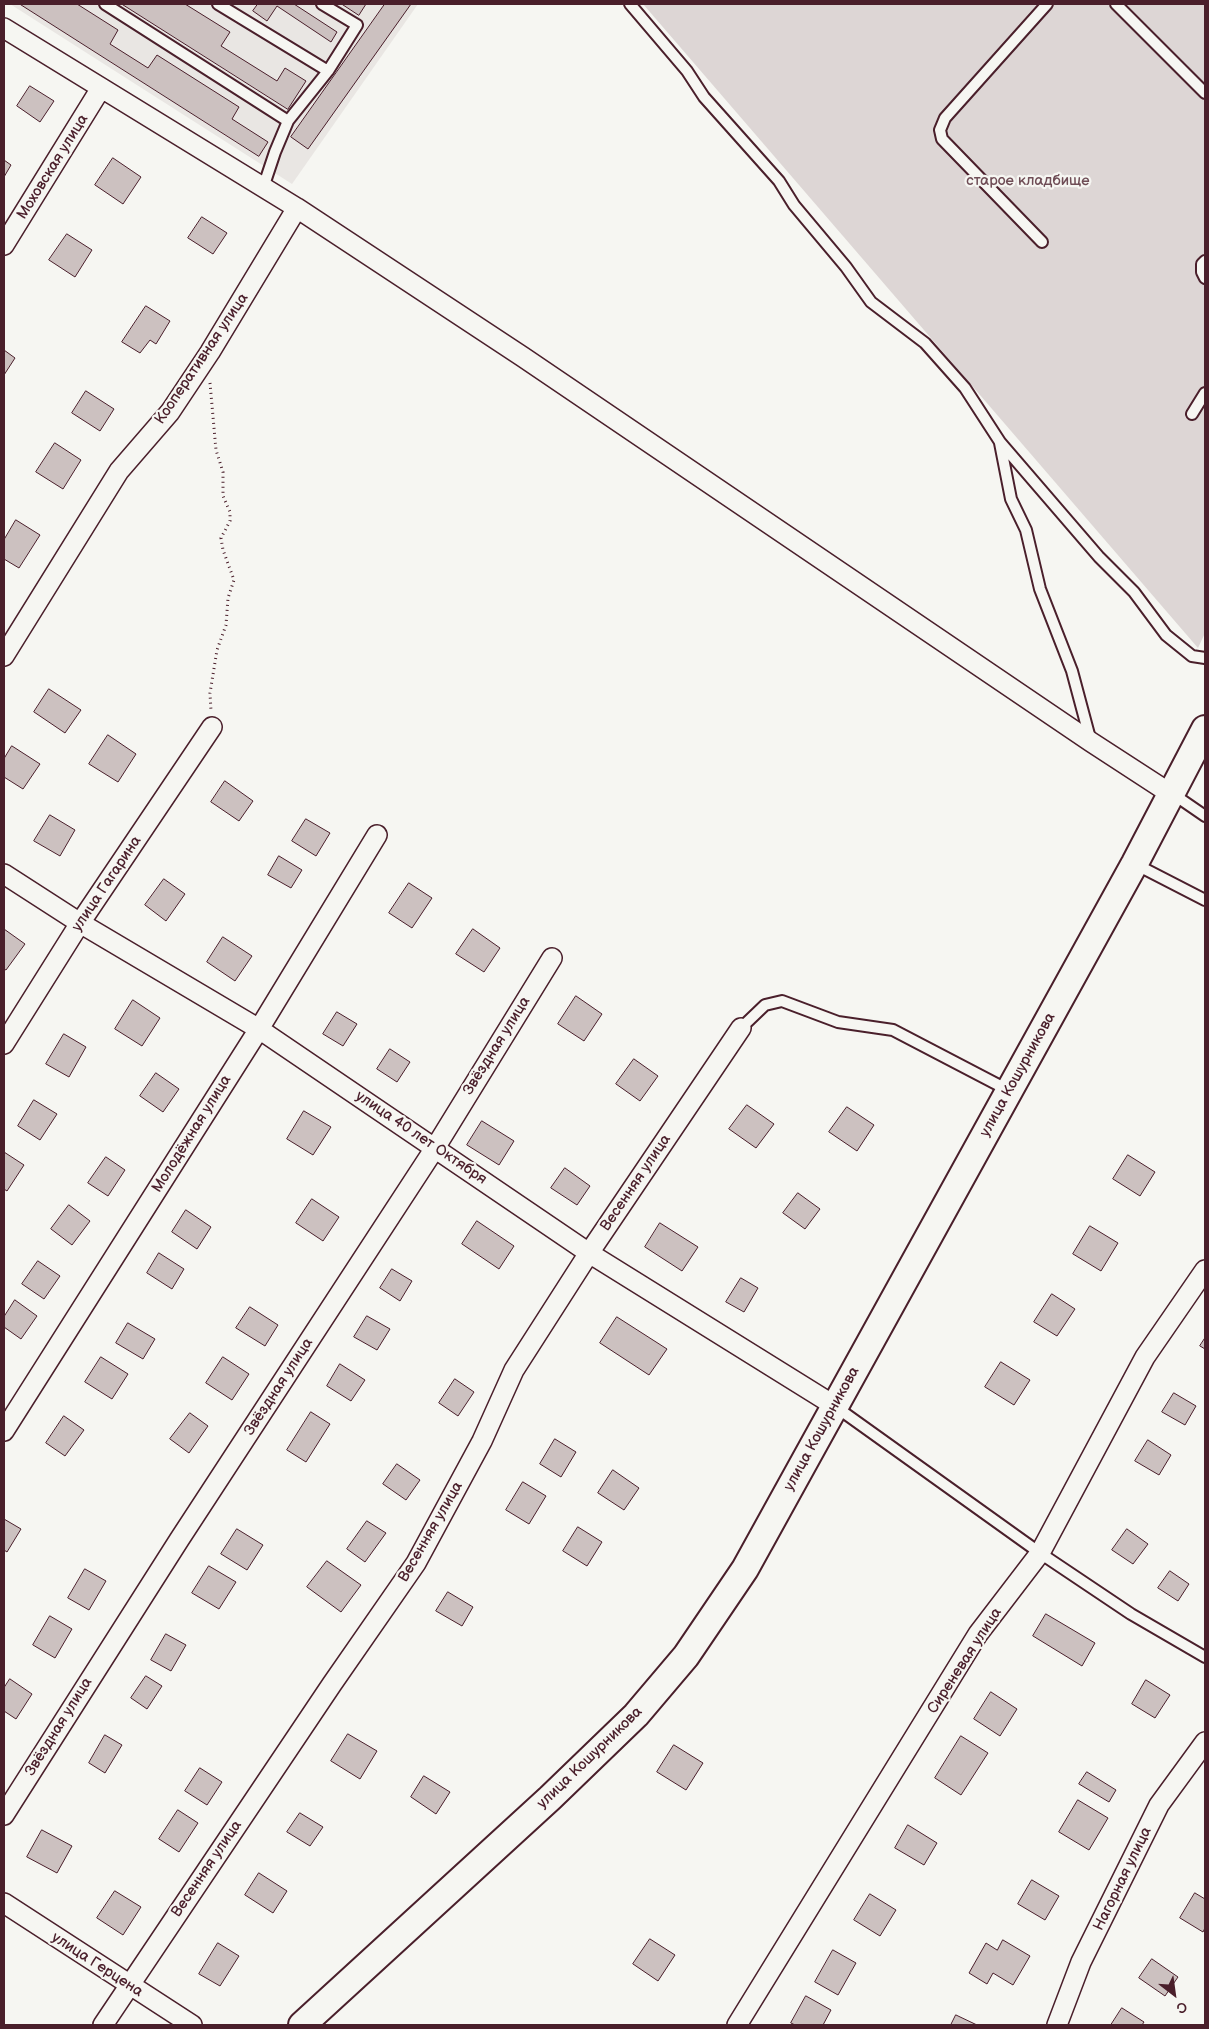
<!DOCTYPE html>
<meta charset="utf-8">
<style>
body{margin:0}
#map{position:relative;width:1209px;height:2029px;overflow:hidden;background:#f6f6f2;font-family:"Balsamiq Sans",sans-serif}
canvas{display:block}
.frame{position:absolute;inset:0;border:5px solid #4a1f2b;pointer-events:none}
.north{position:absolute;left:1149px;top:1969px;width:50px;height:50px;-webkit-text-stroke:4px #f6f6f2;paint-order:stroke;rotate:150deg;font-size:14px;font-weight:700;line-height:20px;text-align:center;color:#4a1f2b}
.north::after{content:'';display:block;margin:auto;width:18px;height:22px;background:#4a1f2b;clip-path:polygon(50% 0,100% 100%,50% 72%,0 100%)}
</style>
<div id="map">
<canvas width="1209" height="2029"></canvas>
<div class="frame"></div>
<div class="north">С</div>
</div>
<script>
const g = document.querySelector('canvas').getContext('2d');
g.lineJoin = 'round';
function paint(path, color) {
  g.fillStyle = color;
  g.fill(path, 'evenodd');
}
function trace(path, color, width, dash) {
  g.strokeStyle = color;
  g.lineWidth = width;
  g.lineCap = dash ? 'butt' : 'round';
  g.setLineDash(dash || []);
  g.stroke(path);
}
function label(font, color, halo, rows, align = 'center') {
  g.font = font + ' "Balsamiq Sans",sans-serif';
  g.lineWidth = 4.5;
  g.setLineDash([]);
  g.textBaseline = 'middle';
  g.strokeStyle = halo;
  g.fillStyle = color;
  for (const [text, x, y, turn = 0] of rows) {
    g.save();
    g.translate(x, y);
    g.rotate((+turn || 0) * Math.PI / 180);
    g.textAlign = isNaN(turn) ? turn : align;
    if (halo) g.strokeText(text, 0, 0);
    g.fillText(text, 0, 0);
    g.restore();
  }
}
paint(new Path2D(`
 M10,4H418L292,184Z`), '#e9e6e3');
paint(new Path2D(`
 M643,4H1205V633L1198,648Z`), '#ddd6d5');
const building = new Path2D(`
 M20,4H77L118,30L110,44L148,68L157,55L239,107L232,119L268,142L259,156Z
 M122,4H185L230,32L221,46L277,81L285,68L306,81L288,109Z
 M258,4H294L337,32L331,42L277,6L267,21L253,11Z
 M342,4H366L359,15Z
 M385,4H411L308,149L291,137Z
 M30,86L54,101L40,122L17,106Z
 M113,158L141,177L123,204L95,185Z
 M4,160L11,165L4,177Z
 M202,217L227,233L213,254L188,238Z
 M67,234L92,250L75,277L49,260Z
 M146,306L170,321L156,344L150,340L140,353L122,342Z
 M4,350L15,358L4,375Z
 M86,391L114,409L100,431L72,413Z
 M55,443L81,460L63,489L36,472Z
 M16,520L40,535L19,568L4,559V540Z
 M49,689L81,710L65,733L34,712Z
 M108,735L136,754L118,782L89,764Z
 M12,746L40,764L23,789L4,777V759Z
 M225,781L253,801L239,821L211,802Z
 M50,815L75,830L60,856L34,841Z
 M306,819L330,833L316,856L292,841Z
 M279,856L302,870L291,888L268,875Z
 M164,879L185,894L166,921L145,905Z
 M409,883L432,898L412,928L389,913Z
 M4,929L25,944L6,970L4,969Z
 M473,929L500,948L484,972L456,954Z
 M223,937L252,956L235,981L207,962Z
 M576,996L602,1014L584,1041L558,1024Z
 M133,1000L160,1018L142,1046L115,1029Z
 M337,1012L357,1024L343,1046L323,1034Z
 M64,1034L86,1047L69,1077L46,1064Z
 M390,1049L410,1062L397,1082L377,1069Z
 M634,1059L658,1076L640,1101L616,1084Z
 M156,1073L179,1089L163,1112L140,1096Z
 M34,1100L57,1114L40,1140L18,1126Z
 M747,1105L774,1124L756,1148L729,1129Z
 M847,1107L874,1125L857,1151L829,1132Z
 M304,1111L331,1127L313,1155L287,1139Z
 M482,1121L514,1141L499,1165L467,1145Z
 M4,1152L24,1165L7,1191L4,1189Z
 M1128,1155L1155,1172L1140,1196L1113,1179Z
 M106,1157L125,1170L108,1196L88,1183Z
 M565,1168L590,1186L577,1205L551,1188Z
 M798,1193L820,1209L805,1229L783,1213Z
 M312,1199L339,1217L323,1241L296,1223Z
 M69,1205L90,1221L72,1245L51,1229Z
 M186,1210L211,1227L197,1249L172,1232Z
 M477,1221L514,1246L499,1269L462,1244Z
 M660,1223L698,1247L682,1271L645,1247Z
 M1090,1226L1118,1243L1101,1271L1073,1254Z
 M159,1253L184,1269L172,1289L147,1273Z
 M38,1261L60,1276L44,1299L22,1284Z
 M392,1269L412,1281L400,1301L380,1288Z
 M741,1278L758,1288L744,1312L726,1302Z
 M1052,1294L1075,1309L1057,1336L1034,1322Z
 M15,1300L37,1316L21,1339L4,1327V1317Z
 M250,1307L278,1325L265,1346L236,1328Z
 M367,1316L390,1329L377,1350L354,1337Z
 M617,1317L667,1349L649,1375L600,1343Z
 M128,1323L155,1339L143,1359L116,1343Z
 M1205,1338V1349L1200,1346Z
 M101,1357L128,1374L112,1399L85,1382Z
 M223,1357L249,1374L232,1400L206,1383Z
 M1001,1362L1030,1380L1014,1405L985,1387Z
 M340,1364L365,1380L351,1401L327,1386Z
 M455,1379L474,1392L458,1416L439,1403Z
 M1174,1393L1196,1406L1185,1425L1162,1412Z
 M311,1412L330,1424L306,1462L287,1450Z
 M190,1413L208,1426L189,1453L170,1439Z
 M64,1416L84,1430L65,1456L46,1443Z
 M555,1439L576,1452L561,1477L540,1464Z
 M1148,1440L1171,1455L1159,1475L1135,1461Z
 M397,1464L420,1480L406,1500L383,1484Z
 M613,1470L639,1488L624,1510L598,1493Z
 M523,1482L546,1496L529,1524L506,1510Z
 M4,1519L21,1529L7,1552L4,1550Z
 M367,1521L386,1533L365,1562L347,1549Z
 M578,1527L602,1542L587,1566L563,1551Z
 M237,1529L263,1545L247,1570L221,1554Z
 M1127,1529L1148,1544L1133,1564L1112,1550Z
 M327,1561L361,1585L341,1612L307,1587Z
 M209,1566L236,1582L219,1609L192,1593Z
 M85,1569L106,1581L89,1610L68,1598Z
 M1170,1571L1189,1584L1178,1601L1158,1588Z
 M448,1592L473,1607L462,1626L436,1611Z
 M1046,1614L1095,1643L1082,1666L1033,1636Z
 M50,1616L72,1629L55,1658L33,1645Z
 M166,1634L186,1645L171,1671L151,1660Z
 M146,1676L162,1686L147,1709L131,1698Z
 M10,1679L32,1694L16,1719L4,1711V1688Z
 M1146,1680L1170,1695L1155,1718L1132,1704Z
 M991,1692L1017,1709L1000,1736L974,1719Z
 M348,1734L377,1751L360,1779L331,1761Z
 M105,1735L122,1745L105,1773L89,1763Z
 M961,1736L988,1753L961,1795L935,1778Z
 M674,1745L703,1763L686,1790L657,1772Z
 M200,1768L222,1782L207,1805L185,1791Z
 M1087,1772L1116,1790L1109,1802L1079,1784Z
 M424,1776L450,1792L436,1814L411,1797Z
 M1078,1800L1108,1818L1089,1850L1059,1832Z
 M178,1810L198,1823L179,1852L159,1839Z
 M300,1813L323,1827L310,1846L287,1832Z
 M908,1825L937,1843L924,1865L895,1848Z
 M42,1830L72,1846L57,1873L27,1857Z
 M259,1873L287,1891L273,1913L245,1895Z
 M1032,1880L1059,1896L1045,1920L1018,1904Z
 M115,1891L141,1907L123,1935L97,1918Z
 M1195,1893L1205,1899V1928L1203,1932L1180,1918Z
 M870,1894L896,1910L880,1936L854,1920Z
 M650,1939L675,1955L658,1981L633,1964Z
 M1003,1940L1030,1956L1013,1985L993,1973L987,1984L969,1973L986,1943L997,1950Z
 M218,1943L239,1956L220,1986L199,1974Z
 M833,1950L856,1963L838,1995L815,1982Z
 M1152,1959L1178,1977L1165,1996L1139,1978Z
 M806,1996L831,2010L823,2025H795L791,2023Z
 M1122,2008L1144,2022L1142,2025H1111Z
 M956,2015L977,2025H951Z`);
paint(building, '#ccc1c0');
trace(building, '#4a1f2b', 1);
const lane = new Path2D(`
 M105,4L288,121
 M218,4L328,71
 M630,4L687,71L704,97L779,181L794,205L846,267L871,302L925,343L965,388L1000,442L1099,557L1134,592L1166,635L1192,656L1205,658
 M1116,4L1205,93
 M263,188L275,152L288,121L328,71L357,25L322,4
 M1042,242L942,139L940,130L945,118L1047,4
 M1205,261L1202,264V272L1205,278
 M1192,414L1205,393
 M1000,443L1011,499L1026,530L1040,589L1072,671L1091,742
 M1173,794L1205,816
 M1135,864L1205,900
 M741,1028L765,1005L782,1001L838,1022L893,1030L1008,1090
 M836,1407L1040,1553L1131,1614L1205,1657`);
const street = new Path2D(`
 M4,28L297,208L523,357L1091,742L1171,794
 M4,245L101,88
 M4,656L119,471L170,412L210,352L297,208
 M4,874L80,923L259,1029L589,1253L835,1406
 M4,1044L80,923L212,727
 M4,1431L259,1029L377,835
 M4,1815L179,1540L435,1148L552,958
 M4,1903L192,2025
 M103,2025L332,1684L416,1563L482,1441L514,1370L589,1253L741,1028
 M737,2025L978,1634L1040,1553L1145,1357L1205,1270
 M1057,2025L1081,1962L1159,1805L1205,1742`);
const secondary = new Path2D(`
 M302,2025L550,1798L636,1715L686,1656L745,1569L1135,863L1205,729`);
trace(lane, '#4a1f2b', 14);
trace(street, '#4a1f2b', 22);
trace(secondary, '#4a1f2b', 30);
trace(new Path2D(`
 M210,383L216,450L223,472V496L230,512V521L221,538L223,550L234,580L228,598L226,625L217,650L210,693L211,711`), '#4a1f2b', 3, [1, 4]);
trace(lane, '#f6f6f2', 10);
trace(street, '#f6f6f2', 19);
trace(secondary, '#f6f6f2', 26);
label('15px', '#4a1f2b', '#f6f6f2', [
 ["Моховская улица",53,167,-58],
 ["Кооперативная улица",202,359,-56],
 ["улица Гагарина",107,884,-56],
 ["Звёздная улица",497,1046,-58],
 ["улица Кошурникова",1018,1075,-61],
 ["Молодёжная улица",192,1134,-58],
 ["улица 40 лет Октября",421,1138,34],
 ["Весенняя улица",636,1183,-56],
 ["Звёздная улица",279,1387,-57],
 ["улица Кошурникова",822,1429,-61],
 ["Весенняя улица",431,1532,-60],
 ["Сиреневая улица",965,1661,-57],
 ["Звёздная улица",59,1727,-58],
 ["улица Кошурникова",590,1758,-44],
 ["Весенняя улица",207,1869,-56],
 ["Нагорная улица",1123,1879,-64],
 ["улица Герцена",97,1965,33]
]);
label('15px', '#6f4d56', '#f6f6f2', [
 ["старое кладбище",1028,181]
]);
</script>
